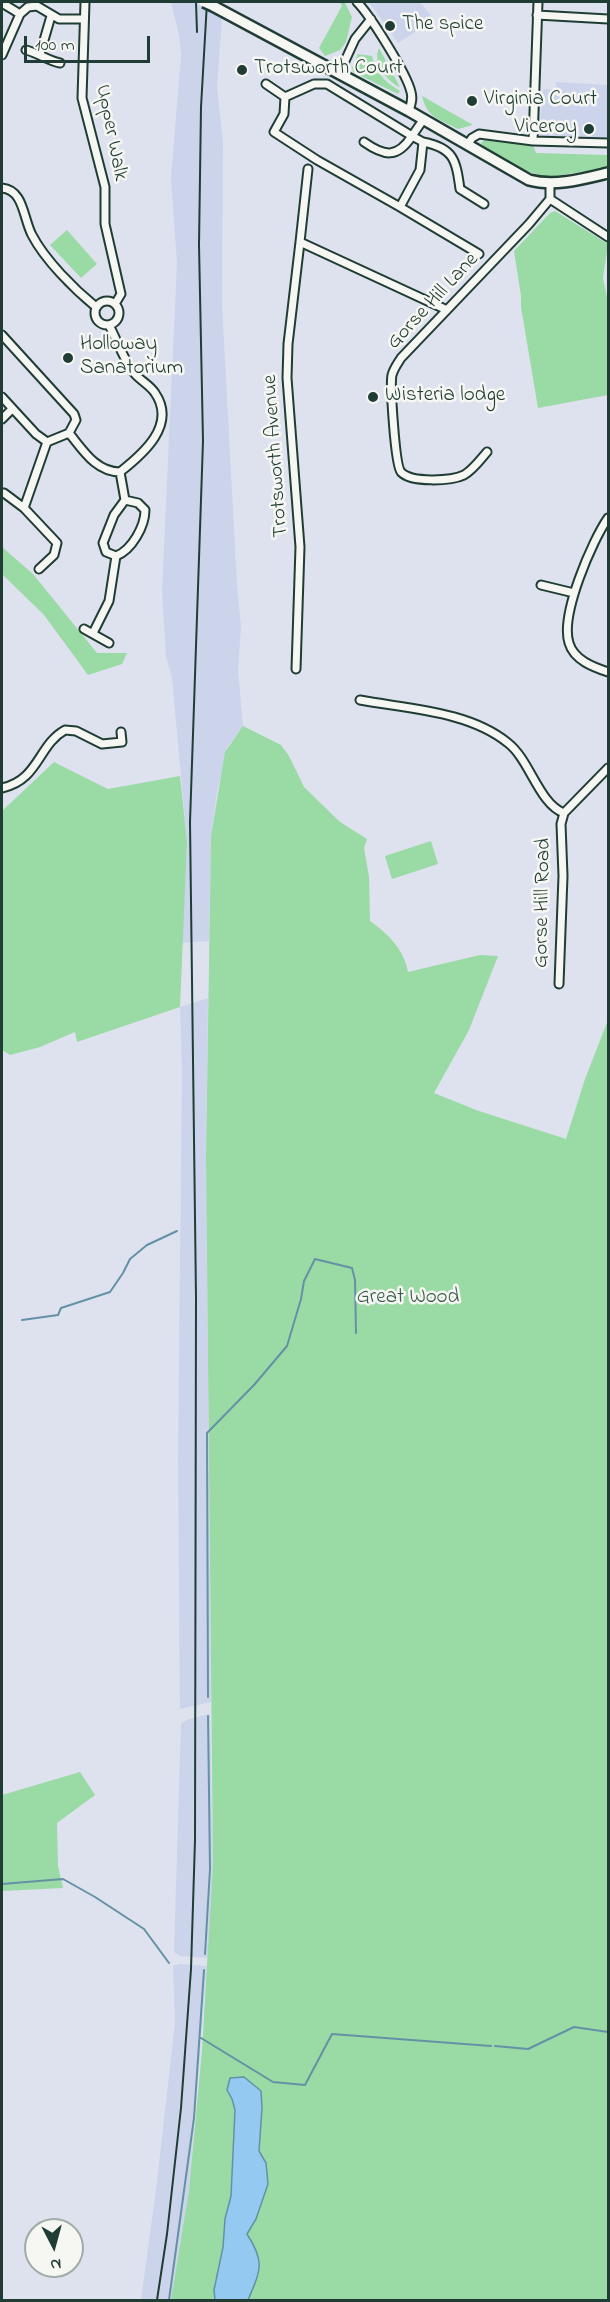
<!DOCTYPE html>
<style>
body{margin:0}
#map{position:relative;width:610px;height:2302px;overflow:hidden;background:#dde2ee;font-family:"Indie Flower",sans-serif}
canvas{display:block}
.frame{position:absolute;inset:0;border:3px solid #1f3d34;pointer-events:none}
.north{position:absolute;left:24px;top:2218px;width:60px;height:60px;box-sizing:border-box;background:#f6f6f2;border:2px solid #a0aca6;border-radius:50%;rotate:174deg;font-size:16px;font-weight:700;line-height:24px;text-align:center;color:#1f3d34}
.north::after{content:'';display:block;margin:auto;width:21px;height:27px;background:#1f3d34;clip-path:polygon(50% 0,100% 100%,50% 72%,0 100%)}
.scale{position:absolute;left:24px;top:36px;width:126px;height:27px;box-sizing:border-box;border:3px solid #1f3d34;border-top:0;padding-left:8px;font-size:18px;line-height:21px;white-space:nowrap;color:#1f3d34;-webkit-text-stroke:4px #f6f6f2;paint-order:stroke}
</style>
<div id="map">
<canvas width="610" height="2302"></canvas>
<div class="frame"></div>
<div class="north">N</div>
<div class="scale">100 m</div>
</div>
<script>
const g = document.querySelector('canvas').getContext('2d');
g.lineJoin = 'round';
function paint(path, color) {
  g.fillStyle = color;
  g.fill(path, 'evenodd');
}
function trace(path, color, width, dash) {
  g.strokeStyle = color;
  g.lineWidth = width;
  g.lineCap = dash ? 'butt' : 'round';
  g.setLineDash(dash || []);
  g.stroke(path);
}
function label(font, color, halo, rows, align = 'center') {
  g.font = font + ' "Indie Flower",sans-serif';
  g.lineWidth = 5;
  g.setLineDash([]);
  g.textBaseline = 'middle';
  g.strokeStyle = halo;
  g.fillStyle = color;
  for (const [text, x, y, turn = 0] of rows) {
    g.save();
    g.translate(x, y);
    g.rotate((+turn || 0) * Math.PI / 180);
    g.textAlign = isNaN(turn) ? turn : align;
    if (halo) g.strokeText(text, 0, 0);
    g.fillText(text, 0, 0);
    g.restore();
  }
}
paint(new Path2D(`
 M171,2H193L222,16L217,87L223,142L222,305L237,585L241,627L238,670L243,726L227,748L217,793L211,836L209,941L182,943L187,842L172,678L166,657L162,591L177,263L171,179L181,55L179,35Z
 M369,2H420L434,20L398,43Z
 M556,82L608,85V141L542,138L539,134L543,89H556Z
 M208,998L206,1158L211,1702L180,1709L178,1461L182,1070L180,1007Z
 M210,1714L213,1865L208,1958L180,1956L174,1952L181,1723L189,1719Z
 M180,1964L207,1966L189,2190L171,2300H141L156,2190L175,2023L173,1966Z`), '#cbd4eb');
paint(new Path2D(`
 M340,2L345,3L352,17L346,42L340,50L325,56L319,48L342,6Z
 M379,48L400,87C387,82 372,62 379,48Z
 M358,54L372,56C376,73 385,82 400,91L398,94L353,72L352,68Z
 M422,96L473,125L458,129C439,119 427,118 422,96Z
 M486,139L533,146L536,153L608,155V168L547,177L516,168L485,150L481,143Z
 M555,211L608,244L603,278L608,302V395L538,408L521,307V296L514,251L550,213Z
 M67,230L97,264L81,278L50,245Z
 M2,547L33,574L97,653H127L122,664L88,675L44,615L2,574Z
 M243,726L281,745L289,756L304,787L340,822L367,839L364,848L369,877L370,921C388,934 404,949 408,972L480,955L498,956L469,1030L434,1093L476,1110L566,1139L585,1079L608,1020V2300H248C259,2271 266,2263 247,2234L256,2219L260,2204L266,2163L232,2098L235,2110L231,2196L225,2219L223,2247L214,2290L215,2300H171L189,2190L202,2050L213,1865L206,1158L211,836L225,752Z
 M54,762L108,789L180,776L187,842L180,1007L77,1042L75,1032L40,1047L10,1055L2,1050V811Z
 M431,841L438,864L392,879L385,856Z
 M80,1772L95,1795L57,1823L58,1866L63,1888L2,1891V1795Z`), '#9adaa4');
const water = new Path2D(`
 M244,2077L261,2091L262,2108L259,2151L266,2163L268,2184L256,2219L247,2234C266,2263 260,2271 248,2300H215L214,2290L223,2247L225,2219L231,2196L235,2110L232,2099L227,2090L230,2078Z`);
paint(water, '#94c9f2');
trace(water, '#6591a6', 1.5);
trace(new Path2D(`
 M22,1320L58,1315L61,1308L110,1292L123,1273L130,1259L147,1245L177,1231
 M208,1697L207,1433L254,1385L287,1346L301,1299L304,1281L315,1259L352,1268L355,1280L356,1333
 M2,1884L63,1879L95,1897L144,1929L169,1963
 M205,1954L210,1869L208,1716
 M201,2038L273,2082L305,2085L332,2034L491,2046
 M495,2046L528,2049L574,2027L608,2032
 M169,2300L194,2118L204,1970`), '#6591a6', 2);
const street = new Path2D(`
 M85,2L82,98L105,187V224L121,294L115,304
 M357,2C370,15 407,74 411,92C413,99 411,104 409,111
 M2,3L20,14
 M537,15L608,19
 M26,50C38,53 49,61 60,63
 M40,54L51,16
 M2,55L20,14L28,7L37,6L59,19H84
 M339,74L355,39L371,19
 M266,84L285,97
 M533,141L538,2
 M364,142C384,156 397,159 412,136L327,84H314L285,97L284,114L274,132L317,160L400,207L420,170L423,142L412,136L423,120
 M423,142C454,148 456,160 460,189L484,204
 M468,144L472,138L479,134L533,141L608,143
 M2,188C24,190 23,218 32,235C45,260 74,289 96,307
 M550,199L608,237
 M400,207L479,254
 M300,242L308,169
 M95 313a12 12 0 1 1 24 0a12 12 0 1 1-24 0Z
 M2,335L74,414L76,420L69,433L47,442L36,434L2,397
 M2,419L12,409
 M69,433C83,450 96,472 120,472C143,454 177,425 155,393C150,385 141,381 135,374C124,361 117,340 109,325
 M487,452C480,460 473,470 464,475C451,481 411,483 401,472C395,465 390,385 392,375C394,368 398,363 401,358L529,224L550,199V183
 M2,493H4L24,508L57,543L54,555L39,569
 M24,508L47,442
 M608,518C592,541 560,615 569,643C574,660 593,667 608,672
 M116,556L106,552L103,543L114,515L125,500
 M541,585L574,593
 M84,629L109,643
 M93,633L109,601L116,556C132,550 145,526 145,510L138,503L125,500L120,472
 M296,669L300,547L287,378L288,344L300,242L447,310
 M360,700C408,709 469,711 508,743C530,760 539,804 564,813
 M2,788C39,780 38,745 65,730L76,731L102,744L122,742L121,732
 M559,984L563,876L561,824L564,813L608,768`);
const secondary = new Path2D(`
 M213,6L409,111L529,180C555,187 583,179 608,173`);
trace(street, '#1f3d34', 11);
trace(secondary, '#1f3d34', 14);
trace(street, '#f6f6f2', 7);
trace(secondary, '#f6f6f2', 9);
trace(new Path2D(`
 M196,2L197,32
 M157,2300L167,2234L181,2108L191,1969L195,1840L196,1297L190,822L203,441L199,245L201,107L207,2`), '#1f3d34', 2);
const secondaryBridge = new Path2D(`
 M204,2L213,6`);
trace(secondaryBridge, '#1f3d34', 14, []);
trace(secondaryBridge, '#f6f6f2', 9);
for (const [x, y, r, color] of [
 [390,26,6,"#1f3d34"],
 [242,70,6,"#1f3d34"],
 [472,101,6,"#1f3d34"],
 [589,129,6,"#1f3d34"],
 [68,358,6,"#1f3d34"],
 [373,397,6,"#1f3d34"]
]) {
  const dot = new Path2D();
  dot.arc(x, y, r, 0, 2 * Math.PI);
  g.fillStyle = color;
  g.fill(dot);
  trace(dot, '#f6f6f2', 2);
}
label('21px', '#1f3d34', '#f6f6f2', [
 ["The spice",402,26],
 ["Trotsworth Court",254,70],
 ["Virginia Court",484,101],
 ["Viceroy",577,129,"right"],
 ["Holloway",80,346],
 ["Sanatorium",80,370],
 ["Wisteria lodge",385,397]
], 'left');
label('21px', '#1f3d34', '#f6f6f2', [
 ["Upper Walk",110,133,79],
 ["Gorse Hill Lane",434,302,-47],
 ["Trotsworth Avenue",277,456,-94],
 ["Gorse Hill Road",544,903,-89]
]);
label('21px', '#385c4a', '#f6f6f2', [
 ["Great Wood",408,1299]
]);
</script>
